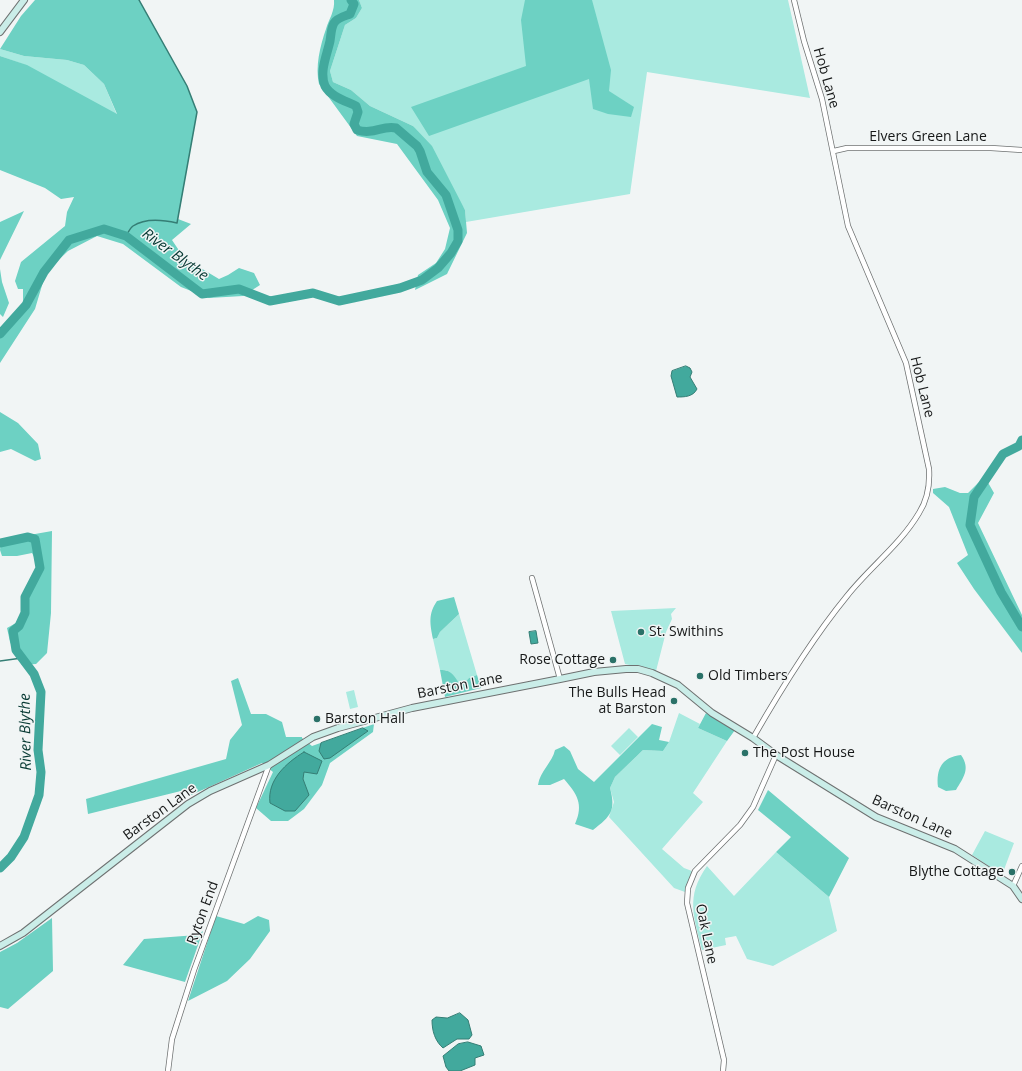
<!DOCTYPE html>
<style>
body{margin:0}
canvas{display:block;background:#f1f5f5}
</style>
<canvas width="1022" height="1071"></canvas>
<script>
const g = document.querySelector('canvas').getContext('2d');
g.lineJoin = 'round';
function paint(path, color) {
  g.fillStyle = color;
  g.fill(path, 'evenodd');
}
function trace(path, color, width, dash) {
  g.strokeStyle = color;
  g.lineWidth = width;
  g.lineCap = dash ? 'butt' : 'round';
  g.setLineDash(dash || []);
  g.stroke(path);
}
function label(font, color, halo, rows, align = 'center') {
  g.font = font + ' "Open Sans",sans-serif';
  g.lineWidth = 3;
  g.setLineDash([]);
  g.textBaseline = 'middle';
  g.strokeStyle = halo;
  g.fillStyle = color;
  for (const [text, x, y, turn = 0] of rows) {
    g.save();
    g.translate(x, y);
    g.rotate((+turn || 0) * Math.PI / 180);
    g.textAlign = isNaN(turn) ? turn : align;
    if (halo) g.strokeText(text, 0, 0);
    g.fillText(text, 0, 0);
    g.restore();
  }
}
paint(new Path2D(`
 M359,0H788L810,98L647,72L630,194L466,222L465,210L413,126L370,106L351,90L333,82L330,71L345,25L356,18L362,8Z
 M0,49L24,56L67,60L84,65L104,84L117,115L23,64L0,56Z
 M676,608L671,614L672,619L666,632L656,671L625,664L611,611Z
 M459,614L477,675L469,678L464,683H459L446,670H440L433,639L437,638L440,632Z
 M354,690L358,707L350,709L346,692Z
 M679,713L700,724L698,728L727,741L693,793L703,802L662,849L684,868L692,871L685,892L674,888L609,817L614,802L610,788L615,777L643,750L663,751L669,742Z
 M629,728L638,737L620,755L611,746Z
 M985,831L1014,843L1002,875L972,855Z
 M776,852L829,897L837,931L773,966L747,959L736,936L725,938L726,945L702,950C694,917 685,897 707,866L734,896Z`), '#a9eae0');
paint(new Path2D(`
 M35,0H139L140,2L187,86L197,112L178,219L191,224L172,240L184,258L219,279L228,275L239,268L254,273L260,285L243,296L209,298L181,287L123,244L97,236L68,251L46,272L35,309L0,363V338L23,303V289H18L15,281L21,262L65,226L67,212L74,197L61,199L45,188L0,170V56L27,65L117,114L104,84L84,65L67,60L24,56L0,49L21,16Z
 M334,0H359L362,8L356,18L345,25L330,71L333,82L351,90L370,106L413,126L432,146L465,210L467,233L447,274L415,290L418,275L436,263L445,249L450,228L438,200L397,144L357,136L319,84C315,67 320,46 326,29C329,19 335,11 334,0Z
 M525,0H592L611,70L609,91L634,107L631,117L608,114L593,109L589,79L429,136L411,107L526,66L521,20Z
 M24,211L0,260V222Z
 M0,269L2,282L9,303L3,317L0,314Z
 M0,412L18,423L38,444L41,459L35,461L11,449L0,452Z
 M986,479L994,493L978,523L1022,615V653L974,589L957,563L968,555L949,507L933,493V489L945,487L960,493H968L978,483Z
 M52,531L51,613L47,653L36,664L22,665L10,642L7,628L25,618L28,606L25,597L40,568L32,553L17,556H2L0,550L1,540Z
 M454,597L459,614L440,632L437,638L433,639C430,624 428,614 437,601Z
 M440,670C450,669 454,675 459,683H464L469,678L477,675L481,688L445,697Z
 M238,678L251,714H266L282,722L286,737H302V738L312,746L374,724L373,732L330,763L322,785L304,809L288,821H271L256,808L273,772L262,763L189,796V789L88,814L86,799L226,759L230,740L242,725L231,681Z
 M706,713L735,730L727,741L698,728Z
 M652,724L662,727L659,740L669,742L663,751L643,750L615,777L610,788C616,811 611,816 593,830L575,824C584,804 577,794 564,779L550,785H538C540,771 552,763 555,750L564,746L570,751L578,769L594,782Z
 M961,755C971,769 963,778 956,790L946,791L938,787C936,769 942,757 961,755Z
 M768,790L849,858L829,897L776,852L791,837L758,810Z
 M216,916L244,924L258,916L269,920L270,931L250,959L227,981L188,1001Z
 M52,918L53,971L8,1009L0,1007V952L17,943Z
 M203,931L185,982L123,965L144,939L197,935Z`), '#6dd1c3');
const water = new Path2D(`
 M686,366L690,368L692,372L690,377L697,389C693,397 684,397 677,397L671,376L672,371Z
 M536,631L538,643L531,644L529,632Z
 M363,728L368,731L330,758L324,759L319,751L321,743Z
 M304,752L322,761L317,774L304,772L303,779L309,795L295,811H285L270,803C267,780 286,763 304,752Z
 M460,1013L468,1020L472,1035L469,1039H457L443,1048C435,1041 432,1031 432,1020L436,1017L447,1018Z
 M468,1042L481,1046L484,1055L475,1058V1065L460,1071H449L446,1067L443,1056L458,1044Z`);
paint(water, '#42a99d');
trace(water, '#357e75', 1);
trace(new Path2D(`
 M126,236C128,233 130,228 133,226C145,218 164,220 177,223L197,112L187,86L139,0
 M0,661L22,658`), '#357e75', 1.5);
trace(new Path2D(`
 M0,334L26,305L44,272L69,240L104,229L126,236L202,294L239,289L270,301L313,293L339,301L400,288L422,280L438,268L451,253L458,241V230L446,195L427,172L420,151L417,146L396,128C382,125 374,135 357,130L354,124L358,112L356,106C346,101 331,97 325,86C319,72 327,55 330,41C331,35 331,28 334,23C337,18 345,16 350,14L354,4L351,0
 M1022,440L1019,446L1003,454L974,497L970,525L1001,592L1022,627
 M0,543L28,537L35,539L40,568L25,597V613L19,626L13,631L16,650L34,674L41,692L38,750L41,772L39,795L24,837L11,857L0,868`), '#42a99d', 9);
const street = new Path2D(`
 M834,151L847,148H991L1022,150
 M532,578L560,679
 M753,738C781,689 811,640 847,596C870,567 900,545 919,513C928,499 930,485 929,469L906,363L848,226L822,99L804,41L794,0
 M1013,886L1022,866
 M168,1071L172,1039L194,970L269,765
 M723,1071L724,1060L687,903L688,888L695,871L740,825L753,807L776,755`);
const secondary = new Path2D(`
 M0,32L24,0
 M0,946L23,933L188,804L210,791L269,765L313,737L338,728L412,708L560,679L594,672L626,669H638L652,673L678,685L712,713L753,738L776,755L876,817L955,849L1013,886L1022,899`);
trace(street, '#6e7171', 6);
trace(secondary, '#6e7171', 8);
trace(street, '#fff', 4.5);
trace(secondary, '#caede8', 6);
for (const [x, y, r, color] of [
 [641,632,4,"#2a7168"],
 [613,660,4,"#2a7168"],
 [700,676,4,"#2a7168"],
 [674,701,4,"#2a7168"],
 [317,719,4,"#2a7168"],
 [745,753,4,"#2a7168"],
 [1012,872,4,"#2a7168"]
]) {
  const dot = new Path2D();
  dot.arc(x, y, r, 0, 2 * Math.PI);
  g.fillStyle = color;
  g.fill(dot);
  trace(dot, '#f1f5f5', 1.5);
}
label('14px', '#161818', '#f1f5f5', [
 ["Hob Lane",826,78,74],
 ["Elvers Green Lane",928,137],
 ["Hob Lane",922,387,76],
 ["Barston Lane",460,686,-11],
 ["Barston Lane",160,812,-36],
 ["Barston Lane",912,817,24],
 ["Ryton End",203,913,-70],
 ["Oak Lane",706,934,78]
]);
label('14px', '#161818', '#f1f5f5', [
 ["St. Swithins",649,632],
 ["Rose Cottage",605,660,"right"],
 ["Old Timbers",708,676],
 ["The Bulls Head",666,693,"right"],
 ["at Barston",666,709,"right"],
 ["Barston Hall",325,719],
 ["The Post House",753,753],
 ["Blythe Cottage",1004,872,"right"]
], 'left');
label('italic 15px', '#073933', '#f1f5f5', [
 ["River Blythe",175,255,36],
 ["River Blythe",26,732,-91]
]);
</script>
